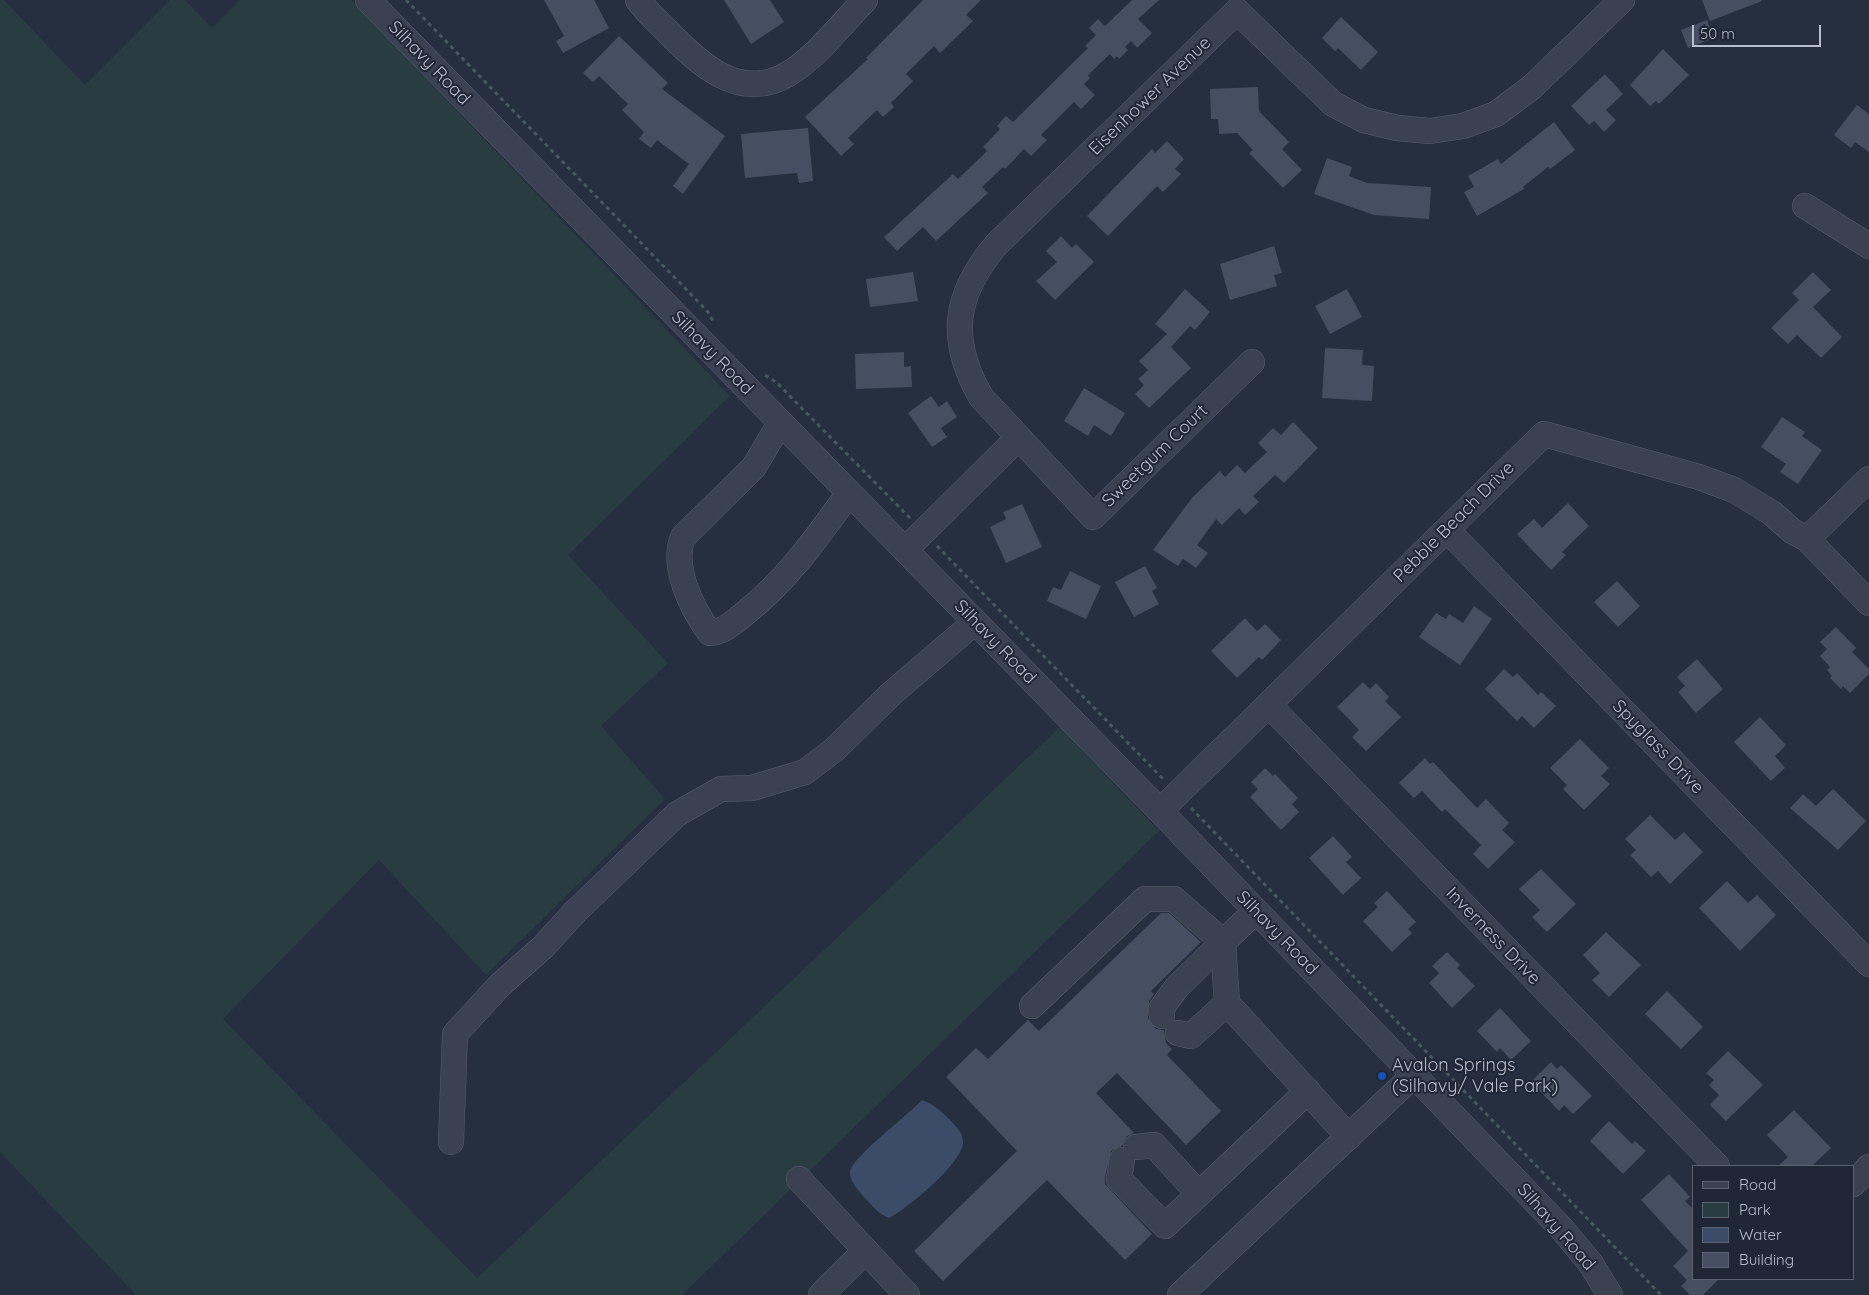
<!DOCTYPE html>
<style>
body{margin:0}
#map{position:relative;width:1869px;height:1295px;overflow:hidden;background:#262f40;font-family:Quicksand,sans-serif}
canvas{display:block}
.legend{position:absolute;left:1692px;top:1165px;width:162px;height:115px;box-sizing:border-box;background:#1f2635;border:1px solid #5c6271;margin:0;padding:6px 9px;list-style:none;font-size:15px;color:#b7bdca}
.legend li{display:flex;align-items:center;gap:10px;height:25px}
.legend b{width:25px;border:1px solid #5c6271}
.scale{position:absolute;left:1692px;top:25px;width:129px;height:22px;box-sizing:border-box;border:2px solid #b7bdca;border-top:0;padding-left:6px;font-size:15px;line-height:18px;white-space:nowrap;color:#b7bdca;-webkit-text-stroke:4px #1f2635;paint-order:stroke}
</style>
<div id="map">
<canvas width="1869" height="1295"></canvas>
<ul class="legend">
<li><b style="height:6px;background:#3a4150"></b>Road</li>
<li><b style="height:14px;background:#283c41"></b>Park</li>
<li><b style="height:14px;background:#3c4b68"></b>Water</li>
<li><b style="height:14px;background:#454f61"></b>Building</li>
</ul>
<div class="scale">50 m</div>
</div>
<script>
const g = document.querySelector('canvas').getContext('2d');
g.lineJoin = 'round';
function paint(path, color) {
  g.fillStyle = color;
  g.fill(path, 'evenodd');
}
function trace(path, color, width, dash) {
  g.strokeStyle = color;
  g.lineWidth = width;
  g.lineCap = dash ? 'butt' : 'round';
  g.setLineDash(dash || []);
  g.stroke(path);
}
function label(font, color, halo, rows, align = 'center') {
  g.font = font + ' Quicksand,sans-serif';
  g.lineWidth = 4;
  g.setLineDash([]);
  g.textBaseline = 'middle';
  g.strokeStyle = halo;
  g.fillStyle = color;
  for (const [text, x, y, turn = 0] of rows) {
    g.save();
    g.translate(x, y);
    g.rotate((+turn || 0) * Math.PI / 180);
    g.textAlign = isNaN(turn) ? turn : align;
    if (halo) g.strokeText(text, 0, 0);
    g.fillText(text, 0, 0);
    g.restore();
  }
}
paint(new Path2D(`
 M0,0H4L85,85L170,0H185L212,28L240,0H351L730,396L568,555L668,663L601,726L665,799L486,975L379,860L223,1019L477,1278L1060,727L1159,831L682,1295H136L0,1152Z`), '#283c41');
paint(new Path2D(`
 M922,1100C934,1104 941,1111 950,1120C956,1127 963,1132 963,1142C963,1163 907,1209 889,1218C878,1214 871,1204 863,1196C858,1190 850,1181 850,1173C849,1159 910,1114 922,1100Z`), '#3c4b68');
paint(new Path2D(`
 M544,0H594L609,28L563,53L556,41L564,36Z
 M724,0H770L784,22L751,44Z
 M923,0H981L966,15L973,21L940,53L934,46L906,74L913,81L891,103L894,107L883,117L877,110L848,138L854,144L841,156L805,117L868,59L866,58Z
 M1132,0H1159L1138,19L1152,33L1137,48L1131,41L1125,47L1128,50L1119,59L1117,56L1114,59L1110,54L1088,75L1090,78L1084,84L1095,95L1081,109L1074,102L1041,135L1047,140L1031,156L1024,149L1005,169L1003,167L982,187L988,193L936,241L923,227L897,251L884,237L953,174L958,179L987,151L983,147L1000,129L997,126L1006,116L1013,122L1088,48L1085,46L1096,35L1089,28L1098,19L1105,26Z
 M1702,0H1761L1762,1L1710,21Z
 M1341,17L1378,52L1361,70L1338,48L1335,51L1322,38Z
 M1707,20L1714,38L1688,48L1681,30Z
 M619,36L668,83L662,89L725,136L683,194L673,186L689,164L657,140L651,148L639,139L644,132L622,110L628,104L599,76L593,82L583,73Z
 M1663,49L1689,75L1659,104L1656,101L1650,106L1630,85Z
 M1605,74L1623,94L1606,110L1616,120L1604,132L1594,121L1589,125L1571,106Z
 M1258,87L1259,111L1289,142L1282,149L1302,170L1283,188L1249,153L1253,150L1237,133L1219,134L1218,119H1211L1210,89Z
 M1857,105L1869,114V152L1855,142L1851,148L1834,135Z
 M1554,122L1575,150L1550,169L1548,167L1523,187L1524,189L1477,216L1464,192L1474,187L1468,176L1498,159L1501,164Z
 M808,128L813,181L799,183L797,173L745,178L741,134Z
 M1167,141L1184,159L1175,169L1181,174L1163,192L1157,186L1108,236L1087,216L1152,149L1155,153Z
 M1327,158L1352,167L1349,176L1367,183L1431,187L1429,219L1374,215L1314,194Z
 M1061,236L1072,248L1076,244L1094,262L1055,300L1036,281L1057,262L1046,251Z
 M1274,246L1282,273L1274,275L1277,286L1230,300L1220,264Z
 M913,272L918,301L870,307L866,279Z
 M1813,272L1831,290L1813,307L1842,337L1821,358L1797,335L1788,344L1771,328L1799,300L1792,293Z
 M1185,289L1210,312L1195,330L1190,326L1171,347L1191,368L1149,408L1135,394L1144,385L1138,379L1148,370L1139,361L1167,334L1155,324Z
 M1347,289L1362,317L1330,334L1315,306Z
 M1325,348L1363,350L1362,365L1374,366L1372,401L1322,398Z
 M904,352V367L911,366L912,387L856,389L855,354Z
 M1084,388L1125,413L1111,436L1094,425L1088,436L1064,421Z
 M931,396L939,407L947,401L957,417L941,428L947,437L932,447L908,413Z
 M1782,417L1805,432L1802,436L1822,450L1798,484L1780,472L1786,464L1761,447Z
 M1293,422L1318,448L1284,483L1275,475L1253,496L1259,502L1245,515L1239,508L1222,525L1216,519L1197,545L1208,553L1196,568L1183,559L1178,566L1153,550L1192,498L1220,471L1225,477L1237,465L1245,473L1267,452L1258,443L1273,428L1281,435Z
 M1568,503L1589,526L1562,552L1566,555L1551,570L1517,534L1534,519L1542,528Z
 M1022,504L1042,547L1006,563L990,527L1006,519L1003,512Z
 M1145,566L1157,588L1152,591L1159,604L1134,617L1115,582Z
 M1070,571L1101,586L1086,619L1047,601L1053,587L1061,590Z
 M1617,581L1640,606L1618,627L1594,602Z
 M1474,606L1492,619L1460,665L1419,637L1436,613L1446,619L1449,614L1463,623Z
 M1245,618L1257,631L1265,624L1281,640L1262,660L1259,657L1237,678L1211,651Z
 M1836,627L1856,648L1852,652L1869,669V674L1850,693L1843,686L1841,689L1830,678L1832,676L1827,670L1830,667L1820,656L1827,649L1820,642Z
 M1697,659L1723,689L1696,713L1678,692L1685,686L1677,677Z
 M1504,669L1513,677L1517,673L1538,695L1541,692L1556,706L1534,728L1522,716L1517,721L1485,689Z
 M1363,682L1370,689L1376,683L1389,697L1385,701L1401,717L1366,751L1352,737L1359,730L1337,707Z
 M1760,717L1786,745L1775,756L1785,768L1771,781L1734,742Z
 M1580,739L1609,768L1601,776L1610,784L1584,810L1563,789L1567,785L1550,768Z
 M1425,758L1430,764L1433,762L1477,808L1486,799L1509,823L1502,830L1515,842L1488,869L1473,854L1481,845L1445,809L1442,812L1422,791L1414,798L1399,783Z
 M1265,768L1273,776L1275,774L1298,798L1292,804L1299,812L1281,830L1250,797L1258,789L1251,782Z
 M1833,789L1866,821L1838,850L1790,808L1803,794L1816,806Z
 M1650,815L1675,840L1684,832L1703,852L1670,884L1658,871L1651,877L1630,855L1636,850L1625,839Z
 M1333,836L1352,857L1346,862L1361,878L1343,895L1309,858Z
 M1541,869L1576,904L1547,932L1532,917L1540,910L1519,889Z
 M1727,881L1748,903L1757,895L1776,915L1740,951L1699,908Z
 M1387,891L1416,922L1408,929L1412,933L1392,952L1363,921L1378,907L1374,903Z
 M1161,913H1169L1201,942L1151,991L1154,994L1149,1001L1148,1018L1156,1029L1164,1030L1166,1043L1172,1049L1167,1055L1221,1111L1186,1145L1117,1073L1096,1093L1134,1133L1127,1136L1122,1146L1111,1151L1105,1177V1184L1152,1234L1125,1260L1047,1180L943,1281L914,1251L1017,1151L946,1077L976,1048L988,1059L1028,1020L1039,1031Z
 M1606,932L1641,965L1609,997L1592,980L1600,973L1583,955Z
 M1447,952L1460,965L1457,968L1475,986L1452,1008L1429,983L1439,973L1432,966Z
 M1667,991L1703,1027L1681,1049L1645,1014Z
 M1500,1008L1531,1041L1511,1060L1500,1048L1497,1052L1477,1031Z
 M1728,1051L1763,1085L1726,1121L1710,1105L1719,1095L1709,1085L1714,1080L1706,1073Z
 M1551,1062L1557,1069L1561,1065L1592,1096L1573,1114L1564,1105L1559,1111L1531,1082Z
 M1794,1110L1831,1148L1812,1166H1778L1788,1157L1767,1135Z
 M1609,1121L1632,1144L1635,1141L1646,1151L1623,1174L1590,1141Z
 M1669,1174L1690,1197L1685,1201L1693,1209V1279H1719L1703,1295H1690L1681,1286L1687,1280L1673,1266L1688,1251L1641,1200Z`), '#454f61');
const minor = new Path2D(`
 M368,0L1160,811L1562,1229L1591,1264L1610,1295
 M638,0C646,11 657,21 667,31C698,63 740,103 788,74C816,58 842,23 865,0
 M1805,206L1869,246
 M1252,362L1093,517L981,397C948,339 954,295 996,245L1237,11L1333,104L1364,120L1397,128L1430,131L1463,126L1496,114L1532,87L1622,0
 M780,423L754,467L683,537C671,567 692,609 710,633C724,632 732,623 743,615C788,579 816,539 849,493
 M1447,530L1869,964
 M1807,539L1869,479
 M905,550L1018,438
 M1269,705L1717,1166
 M1160,811L1544,434L1699,477L1734,490L1772,513L1792,531L1807,539L1869,603
 M1256,911L1223,942L1227,1003L1349,1137
 M1032,1006L1145,899H1174L1223,942L1177,987L1161,1009L1162,1016
 M1178,1033L1191,1036L1227,1003
 M451,1142L455,1034L500,985L543,947L575,912L677,814L721,789L752,788L805,772L834,750L891,694L975,622
 M1136,1147L1154,1145L1199,1194
 M1122,1160L1119,1179L1165,1226L1308,1091
 M799,1179L907,1295
 M1853,1184L1869,1167
 M821,1295L865,1251
 M1180,1295L1414,1075`);
trace(minor, '#585f6d', 26);
trace(new Path2D(`
 M406,0L708,312L714,323
 M765,375L776,382L910,518
 M937,546L1164,780
 M1191,808L1661,1295`), '#46595e', 3, [4, 4]);
trace(minor, '#3a4150', 25);
for (const [x, y, r, color] of [
 [1382,1076,5,"#1a4fb4"]
]) {
  const dot = new Path2D();
  dot.arc(x, y, r, 0, 2 * Math.PI);
  g.fillStyle = color;
  g.fill(dot);
  trace(dot, '#1f2635', 2);
}
label('18px', '#b7bdca', '#1f2635', [
 ["Silhavy Road",429,63,46],
 ["Eisenhower Avenue",1150,96,-44],
 ["Silhavy Road",712,353,46],
 ["Sweetgum Court",1155,456,-44],
 ["Pebble Beach Drive",1454,522,-45],
 ["Silhavy Road",995,642,46],
 ["Spyglass Drive",1658,747,46],
 ["Silhavy Road",1277,933,46],
 ["Inverness Drive",1493,936,46],
 ["Silhavy Road",1556,1227,49]
]);
label('18px', '#b7bdca', '#1f2635', [
 ["Avalon Springs",1392,1066],
 ["(Silhavy/ Vale Park)",1392,1087]
], 'left');
</script>
